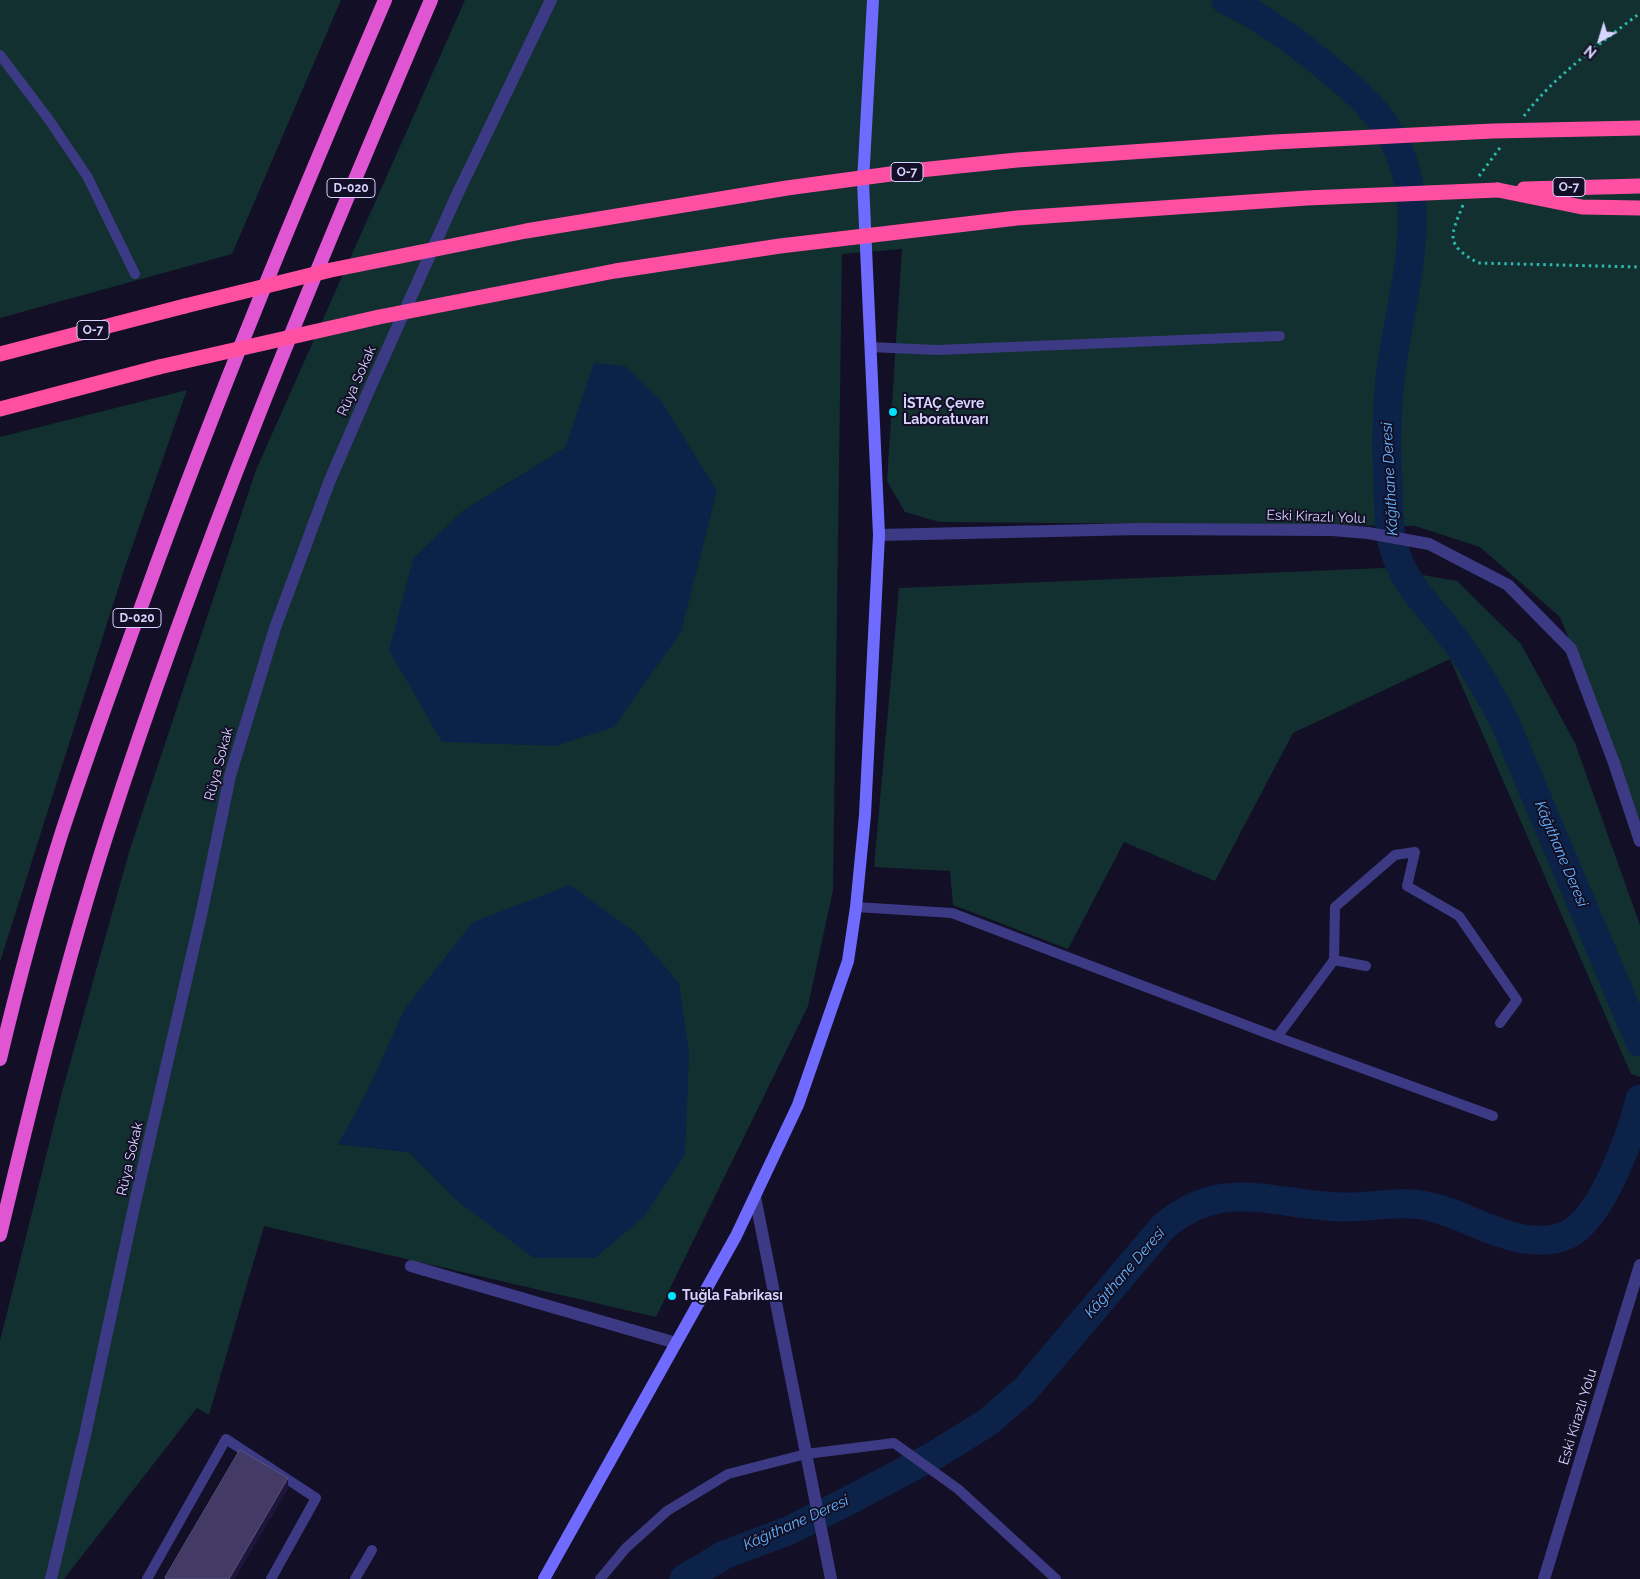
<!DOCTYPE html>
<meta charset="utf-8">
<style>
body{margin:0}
#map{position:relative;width:1640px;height:1579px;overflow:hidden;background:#130f26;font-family:Raleway,sans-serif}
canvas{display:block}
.north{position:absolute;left:1575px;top:15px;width:50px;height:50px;-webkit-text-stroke:4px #130f26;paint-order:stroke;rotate:219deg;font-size:14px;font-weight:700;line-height:20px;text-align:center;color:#d9d4ff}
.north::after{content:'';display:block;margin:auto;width:18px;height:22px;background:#d9d4ff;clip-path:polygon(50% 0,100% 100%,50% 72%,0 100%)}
</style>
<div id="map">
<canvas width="1640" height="1579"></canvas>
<div class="north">N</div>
</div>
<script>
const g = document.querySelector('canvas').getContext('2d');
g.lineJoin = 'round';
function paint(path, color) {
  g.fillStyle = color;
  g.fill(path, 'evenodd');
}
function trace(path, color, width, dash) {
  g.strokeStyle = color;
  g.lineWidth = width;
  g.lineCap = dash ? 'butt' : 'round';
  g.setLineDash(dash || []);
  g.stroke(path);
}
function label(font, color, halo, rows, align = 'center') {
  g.font = font + ' Raleway,sans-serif';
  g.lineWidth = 4;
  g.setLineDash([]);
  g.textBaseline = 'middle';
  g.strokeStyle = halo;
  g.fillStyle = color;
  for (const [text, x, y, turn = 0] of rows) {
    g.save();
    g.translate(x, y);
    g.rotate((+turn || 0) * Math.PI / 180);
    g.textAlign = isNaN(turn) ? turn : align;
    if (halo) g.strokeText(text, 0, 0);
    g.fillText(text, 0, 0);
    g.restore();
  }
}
paint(new Path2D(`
 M0,0H341L232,254L0,318Z
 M465,0H1640V822L1593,697L1560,617L1480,547L1415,526L939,522L905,512L887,481L902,249L842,254L833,890L808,1006L656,1317L264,1226L209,1415L197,1408L64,1579H0V1341L62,1092L130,849L256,470ZM565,448L413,559L463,511ZM364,1098L461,1204L409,1152L339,1144Z
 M187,390L124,570L0,962V437Z
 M1383,568L1457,581L1521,644L1575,743L1640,925V1077L1631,1074L1450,659L1293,733L1215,881L1124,842L1068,949L953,905L950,871L874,867L899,588Z`), '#12302f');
paint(new Path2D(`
 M594,363L625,366L662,402L717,491L681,632L614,727L555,746L442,742L389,650L413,559L463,511L565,448Z
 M570,885L636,933L679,983L689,1053L685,1154L645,1216L595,1258H534L461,1204L409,1152L338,1144L364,1098L405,1008L473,922Z`), '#0c2248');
trace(new Path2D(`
 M1226,0C1264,18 1299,44 1331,71C1357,92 1380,113 1395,143C1430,213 1402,292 1392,364C1386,404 1386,445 1388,486C1389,504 1388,523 1392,541C1402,585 1432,608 1457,643C1475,668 1491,695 1505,723L1640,1042
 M684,1579L724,1555L790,1530L840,1505L935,1455L988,1422L1025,1390L1163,1227C1222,1176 1273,1205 1341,1207C1376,1208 1402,1198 1439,1209C1468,1218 1494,1234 1524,1239C1539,1241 1556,1241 1569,1234C1602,1217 1632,1134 1640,1099`), '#0c2248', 29);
trace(new Path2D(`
 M1524,116C1553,77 1601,43 1640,13
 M1479,176L1502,145
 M1463,205C1450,237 1445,244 1478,263L1640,267`), '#2fb8b0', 3, [2.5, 4]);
trace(new Path2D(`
 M0,55L47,117L87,176L135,274
 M870,347L937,350L1280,336
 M856,907L952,913L1277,1037L1493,1116
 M1334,960L1366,966
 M1277,1037L1334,960L1335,907L1395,855L1415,852L1407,886L1459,916L1517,1000L1500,1023
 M147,1579L226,1439L316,1498L271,1579
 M355,1579L372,1550
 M600,1579L626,1548L667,1511L728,1474L806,1454L894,1443L958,1489L1056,1579`), '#3d3a85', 10);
trace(new Path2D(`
 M879,535L1139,529L1332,530L1368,533L1429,544L1508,585L1571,649L1614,763L1640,841
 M755,1197L831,1579
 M411,1266L676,1343
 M51,1579L85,1435L134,1207L202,911L230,776L275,628L330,480L369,390L457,195L551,0
 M1544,1579L1640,1265`), '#3d3a85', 12);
trace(new Path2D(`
 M544,1579L736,1236L798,1105L848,961L856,907L865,815L879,535L863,182L873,0`), '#6f6bff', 12);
trace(new Path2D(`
 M0,1059C18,983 38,908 61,835C87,755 116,677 144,599C217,397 300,198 385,0
 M0,1235C32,1100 65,966 107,834C198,550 314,274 431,0`), '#e055d1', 14);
trace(new Path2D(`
 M1524,189L1640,186
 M1498,190L1582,207L1640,208
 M0,354L185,306
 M0,409L159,367`), '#ff4fa3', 15);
trace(new Path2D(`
 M185,306L331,270L526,231L787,188L920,170L1017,160L1274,142L1493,131L1640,128
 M159,367L379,317L615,271L780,246L1017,218L1307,198L1498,190`), '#ff4fa3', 15);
paint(new Path2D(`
 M288,1478V1489L235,1579H229Z`), '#1d163a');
const building = new Path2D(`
 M240,1450L288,1478L229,1579H167L165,1578Z`);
paint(building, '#433a66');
trace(building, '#5a527e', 1);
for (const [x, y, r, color] of [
 [893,412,5,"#00e5ff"],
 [672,1296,5,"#00e5ff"]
]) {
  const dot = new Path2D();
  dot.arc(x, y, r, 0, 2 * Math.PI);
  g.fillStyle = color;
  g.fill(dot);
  trace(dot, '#130f26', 2);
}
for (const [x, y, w] of [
 [907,172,32],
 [1569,187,32],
 [351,188,48],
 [93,330,32],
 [137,618,48]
]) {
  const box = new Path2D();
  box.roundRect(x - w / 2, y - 9.5, w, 19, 4);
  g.fillStyle = '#130f26';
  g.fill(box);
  trace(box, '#d9d4ff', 1);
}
label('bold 12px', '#d9d4ff', null, [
 ["O-7",907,172],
 ["O-7",1569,187],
 ["D-020",351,188],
 ["O-7",93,330],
 ["D-020",137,618]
]);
label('14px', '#d9d4ff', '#130f26', [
 ["Rüya Sokak",357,381,-66],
 ["Eski Kirazlı Yolu",1316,517,2],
 ["Rüya Sokak",219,764,-75],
 ["Rüya Sokak",130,1159,-77],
 ["Eski Kirazlı Yolu",1578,1417,-73]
]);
label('bold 14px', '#d9d4ff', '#130f26', [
 ["İSTAÇ Çevre",903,404],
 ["Laboratuvarı",903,420],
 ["Tuğla Fabrikası",682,1296]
], 'left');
label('italic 15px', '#62b6ff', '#130f26', [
 ["Kâğıthane Deresi",1390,479,-93],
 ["Kâğıthane Deresi",1561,854,67],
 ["Kâğıthane Deresi",1125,1273,-49],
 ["Kâğıthane Deresi",796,1523,-24]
]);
</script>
